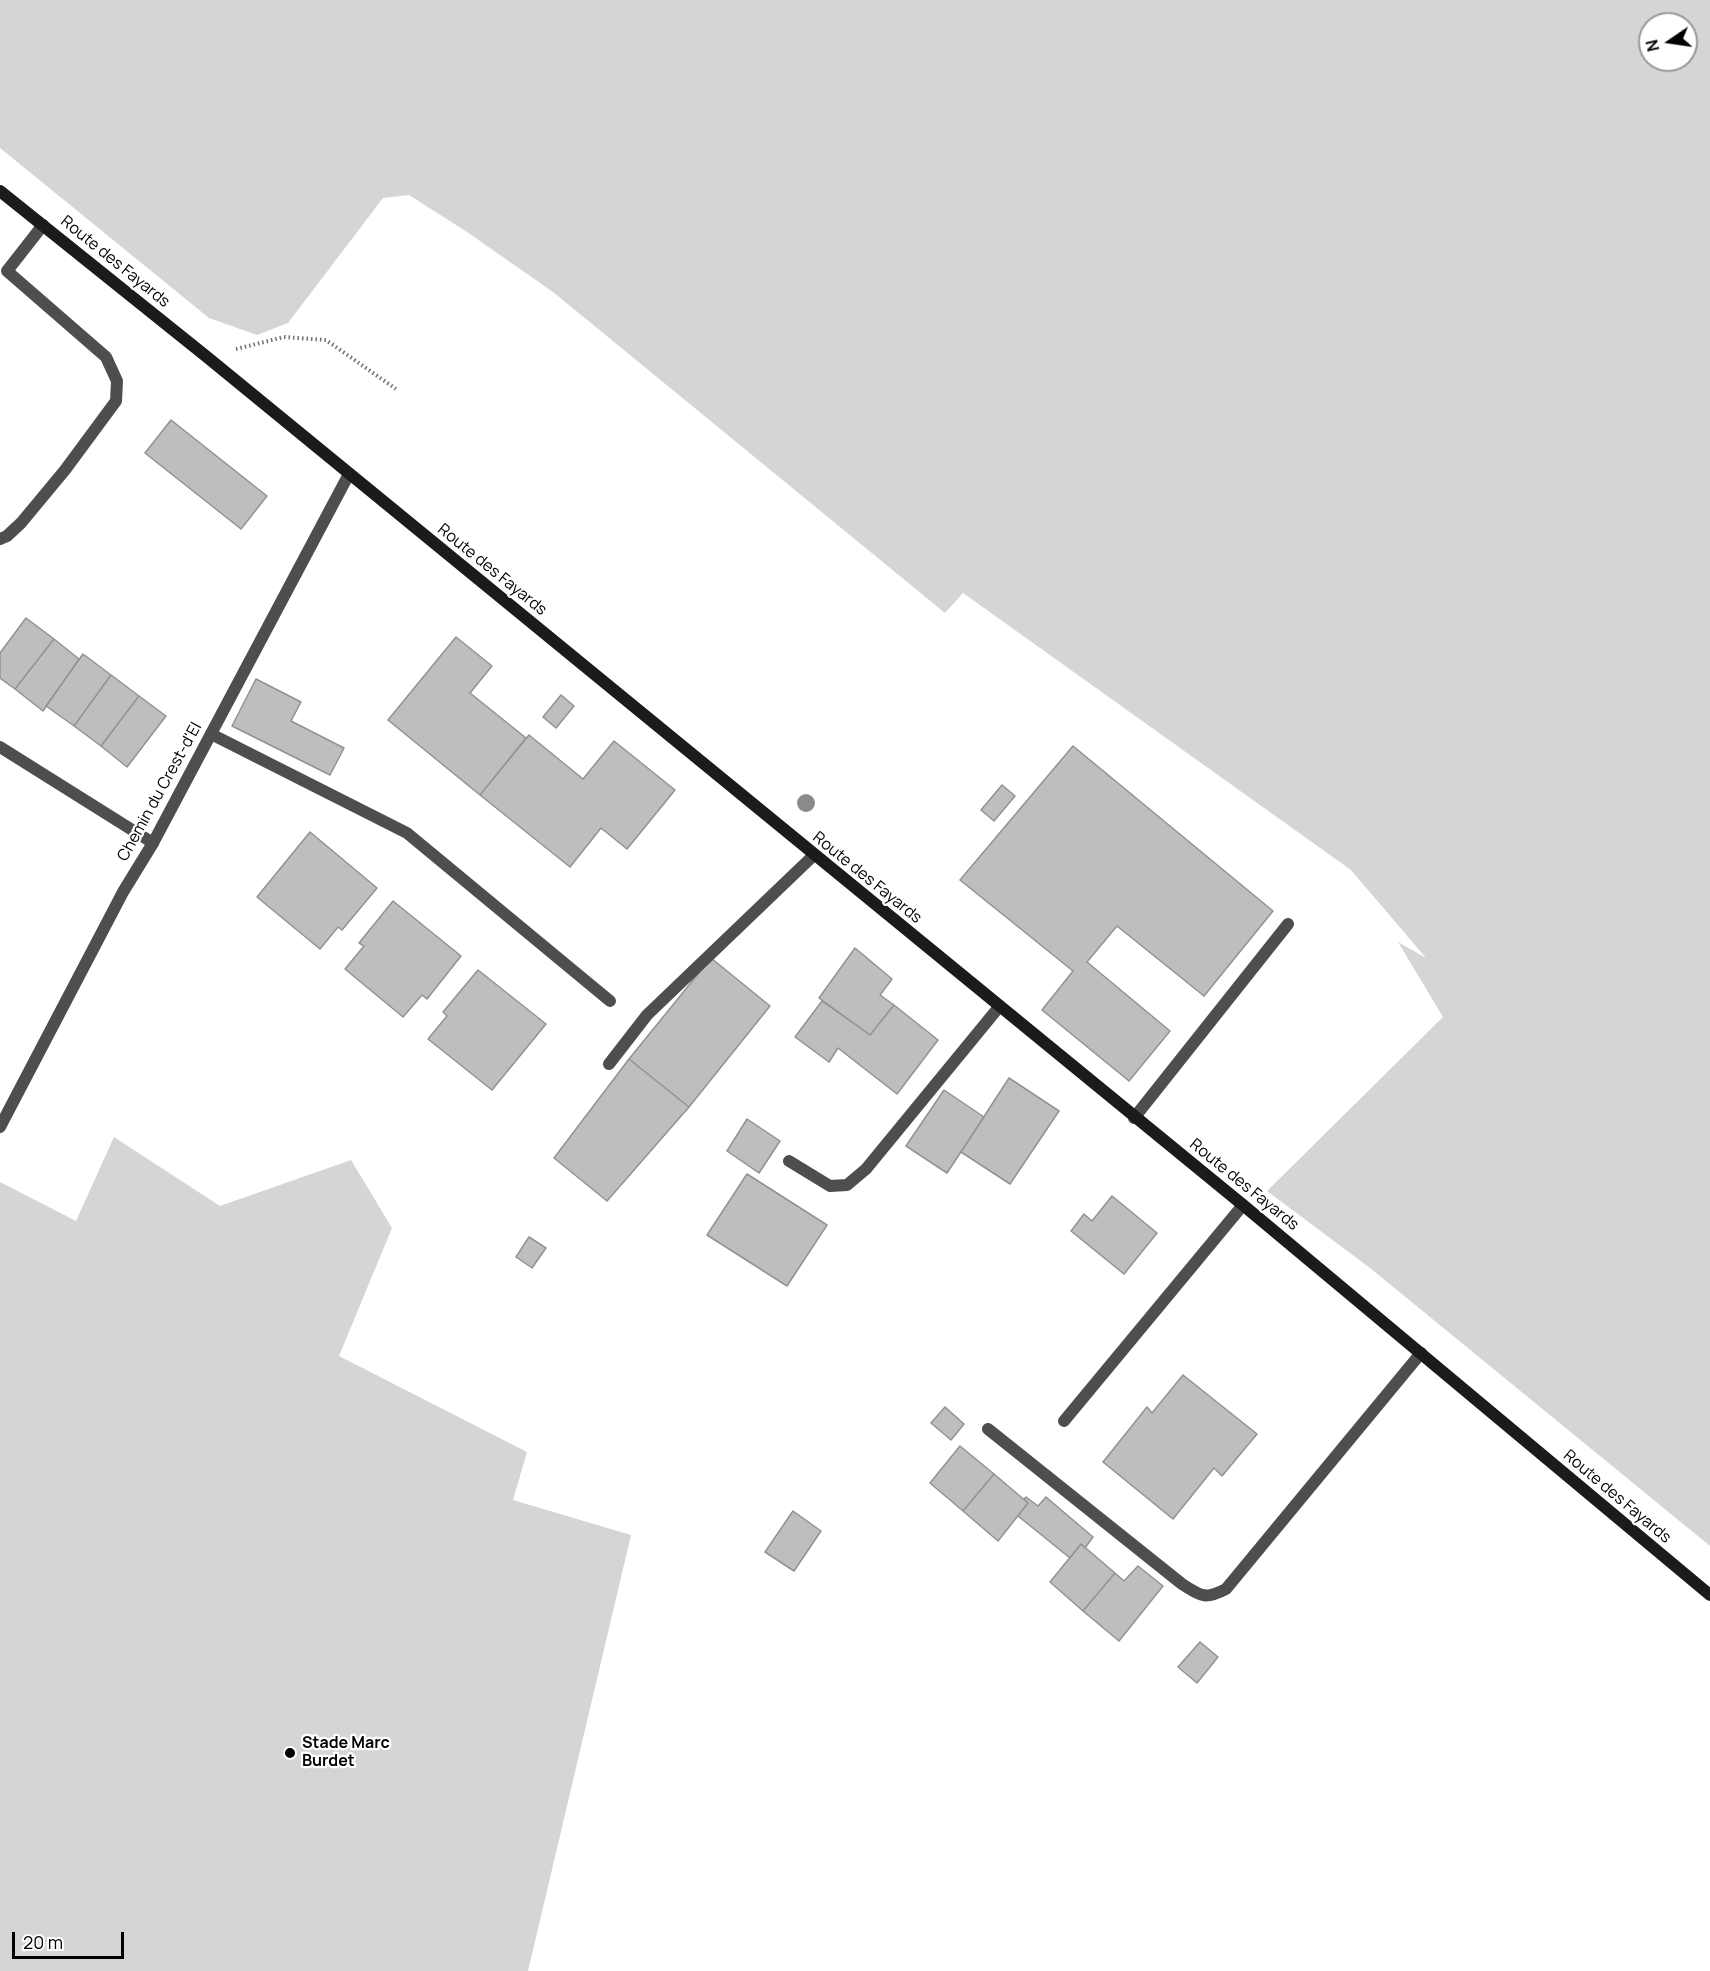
<!DOCTYPE html>
<style>
body{margin:0}
#map{position:relative;width:1710px;height:1971px;overflow:hidden;background:#fff;font-family:Manrope,sans-serif}
canvas{display:block}
.north{position:absolute;left:1638px;top:12px;width:60px;height:60px;box-sizing:border-box;background:#fff;border:2px solid #999;border-radius:50%;rotate:257deg;font-size:16px;font-weight:700;line-height:24px;text-align:center;color:#000}
.north::after{content:'';display:block;margin:auto;width:21px;height:27px;background:#000;clip-path:polygon(50% 0,100% 100%,50% 72%,0 100%)}
.scale{position:absolute;left:12px;top:1932px;width:112px;height:27px;box-sizing:border-box;border:3px solid #000;border-top:0;padding-left:8px;font-size:18px;line-height:21px;white-space:nowrap;color:#000;-webkit-text-stroke:4px #fff;paint-order:stroke}
</style>
<div id="map">
<canvas width="1710" height="1971"></canvas>
<div class="north">N</div>
<div class="scale">20 m</div>
</div>
<script>
const g = document.querySelector('canvas').getContext('2d');
g.lineJoin = 'round';
function paint(path, color) {
  g.fillStyle = color;
  g.fill(path, 'evenodd');
}
function trace(path, color, width, dash) {
  g.strokeStyle = color;
  g.lineWidth = width;
  g.lineCap = dash ? 'butt' : 'round';
  g.setLineDash(dash || []);
  g.stroke(path);
}
function label(font, color, halo, rows, align = 'center') {
  g.font = font + ' Manrope,sans-serif';
  g.lineWidth = 4.5;
  g.setLineDash([]);
  g.textBaseline = 'middle';
  g.strokeStyle = halo;
  g.fillStyle = color;
  for (const [text, x, y, turn = 0] of rows) {
    g.save();
    g.translate(x, y);
    g.rotate((+turn || 0) * Math.PI / 180);
    g.textAlign = isNaN(turn) ? turn : align;
    if (halo) g.strokeText(text, 0, 0);
    g.fillText(text, 0, 0);
    g.restore();
  }
}
paint(new Path2D(`
 M0,0H1710V1546L1370,1268L1267,1191L1443,1017L1398,942L1426,958L1351,870L963,593L945,613L553,292L467,232L409,195L383,198L288,323L257,335L209,318L0,148ZM1650,24H1686V60H1650Z
 M114,1137L220,1206L351,1160L392,1228L339,1356L527,1452L513,1500L631,1535L528,1971H0V1182L76,1221Z`), '#d5d5d5');
const building = new Path2D(`
 M171,420L267,496L241,529L145,453Z
 M26,618L54,639L15,689L0,678V653Z
 M456,637L492,666L470,693L526,738L480,795L388,720Z
 M54,639L79,659L43,711L15,689Z
 M83,654L111,675L74,726L46,706Z
 M111,675L139,696L101,746L74,726Z
 M256,679L301,702L291,721L344,748L330,775L232,726Z
 M561,695L574,706L556,728L543,717Z
 M139,696L166,716L127,767L101,746Z
 M529,735L583,779L614,741L675,790L627,849L601,828L570,867L480,795Z
 M1073,746L1273,911L1204,996L1117,926L1087,962L1170,1031L1129,1081L1042,1010L1073,971L960,880Z
 M1002,785L1015,796L994,821L981,810Z
 M310,832L377,888L342,930L338,927L320,949L257,897Z
 M393,901L461,956L427,999L422,995L403,1017L345,969L364,946L359,943Z
 M855,948L892,979L880,995L894,1005L870,1035L819,998Z
 M711,958L770,1006L689,1107L629,1059Z
 M478,970L546,1024L492,1090L428,1039L447,1016L443,1012Z
 M822,1001L870,1035L894,1005L938,1040L897,1094L838,1048L829,1062L795,1037Z
 M629,1059L689,1107L607,1201L554,1158Z
 M1009,1078L1059,1111L1010,1184L961,1152Z
 M944,1090L984,1117L947,1173L906,1146Z
 M747,1119L780,1141L759,1173L727,1151Z
 M747,1174L827,1225L787,1286L707,1235Z
 M1112,1196L1157,1233L1124,1274L1071,1231L1084,1214L1092,1221Z
 M529,1237L546,1248L532,1268L516,1257Z
 M1183,1375L1257,1434L1222,1476L1214,1468L1173,1519L1103,1462L1147,1407L1152,1413Z
 M945,1407L964,1424L951,1440L931,1423Z
 M960,1446L994,1474L963,1511L930,1483Z
 M994,1474L1028,1503L998,1541L963,1511Z
 M1026,1497L1038,1506L1046,1497L1093,1537L1085,1548L1081,1544L1070,1558L1018,1516L1028,1503L1024,1499Z
 M793,1511L821,1531L794,1571L765,1552Z
 M1081,1544L1115,1573L1083,1611L1050,1582Z
 M1138,1566L1163,1586L1119,1641L1083,1611L1115,1573L1124,1581Z
 M1200,1642L1218,1657L1197,1683L1178,1667Z`);
paint(building, '#bebebe');
trace(building, '#929292', 1.5);
trace(new Path2D(`
 M236,349L284,337L326,340L396,389`), '#707070', 4, [1.5, 3]);
trace(new Path2D(`
 M0,539L7,536L21,523L65,470L116,401L117,381L106,357L7,271L43,225
 M211,734L407,833L610,1001
 M0,747L153,843
 M609,1064L647,1015L814,855
 M1134,1118L1288,924
 M789,1161L830,1186L847,1185L866,1169L999,1007
 M1064,1421L1243,1205
 M988,1429L1182,1584C1201,1596 1205,1600 1226,1589L1421,1353`), '#4e4e4e', 12);
trace(new Path2D(`
 M0,1127L123,892L153,843L349,474`), '#4e4e4e', 12);
trace(new Path2D(`
 M0,191L207,357L1243,1205L1710,1595`), '#1b1b1b', 12);
g.fillStyle = '#8b8b8b';
for (const [x, y] of [
 [806,803]
]) {
  g.beginPath();
  g.arc(x, y, 9, 0, 2 * Math.PI);
  g.fill();
}
for (const [x, y, r, color] of [
 [290,1753,6,"#000"]
]) {
  const dot = new Path2D();
  dot.arc(x, y, r, 0, 2 * Math.PI);
  g.fillStyle = color;
  g.fill(dot);
  trace(dot, '#fff', 2);
}
label('16px', '#000', '#fff', [
 ["Route des Fayards",115,262,39],
 ["Route des Fayards",492,570,39],
 ["Chemin du Crest-d'El",160,792,-61],
 ["Route des Fayards",867,878,39],
 ["Route des Fayards",1244,1185,39],
 ["Route des Fayards",1617,1497,40]
]);
label('bold 16px', '#000', '#fff', [
 ["Stade Marc",302,1744],
 ["Burdet",302,1762]
], 'left');
</script>
